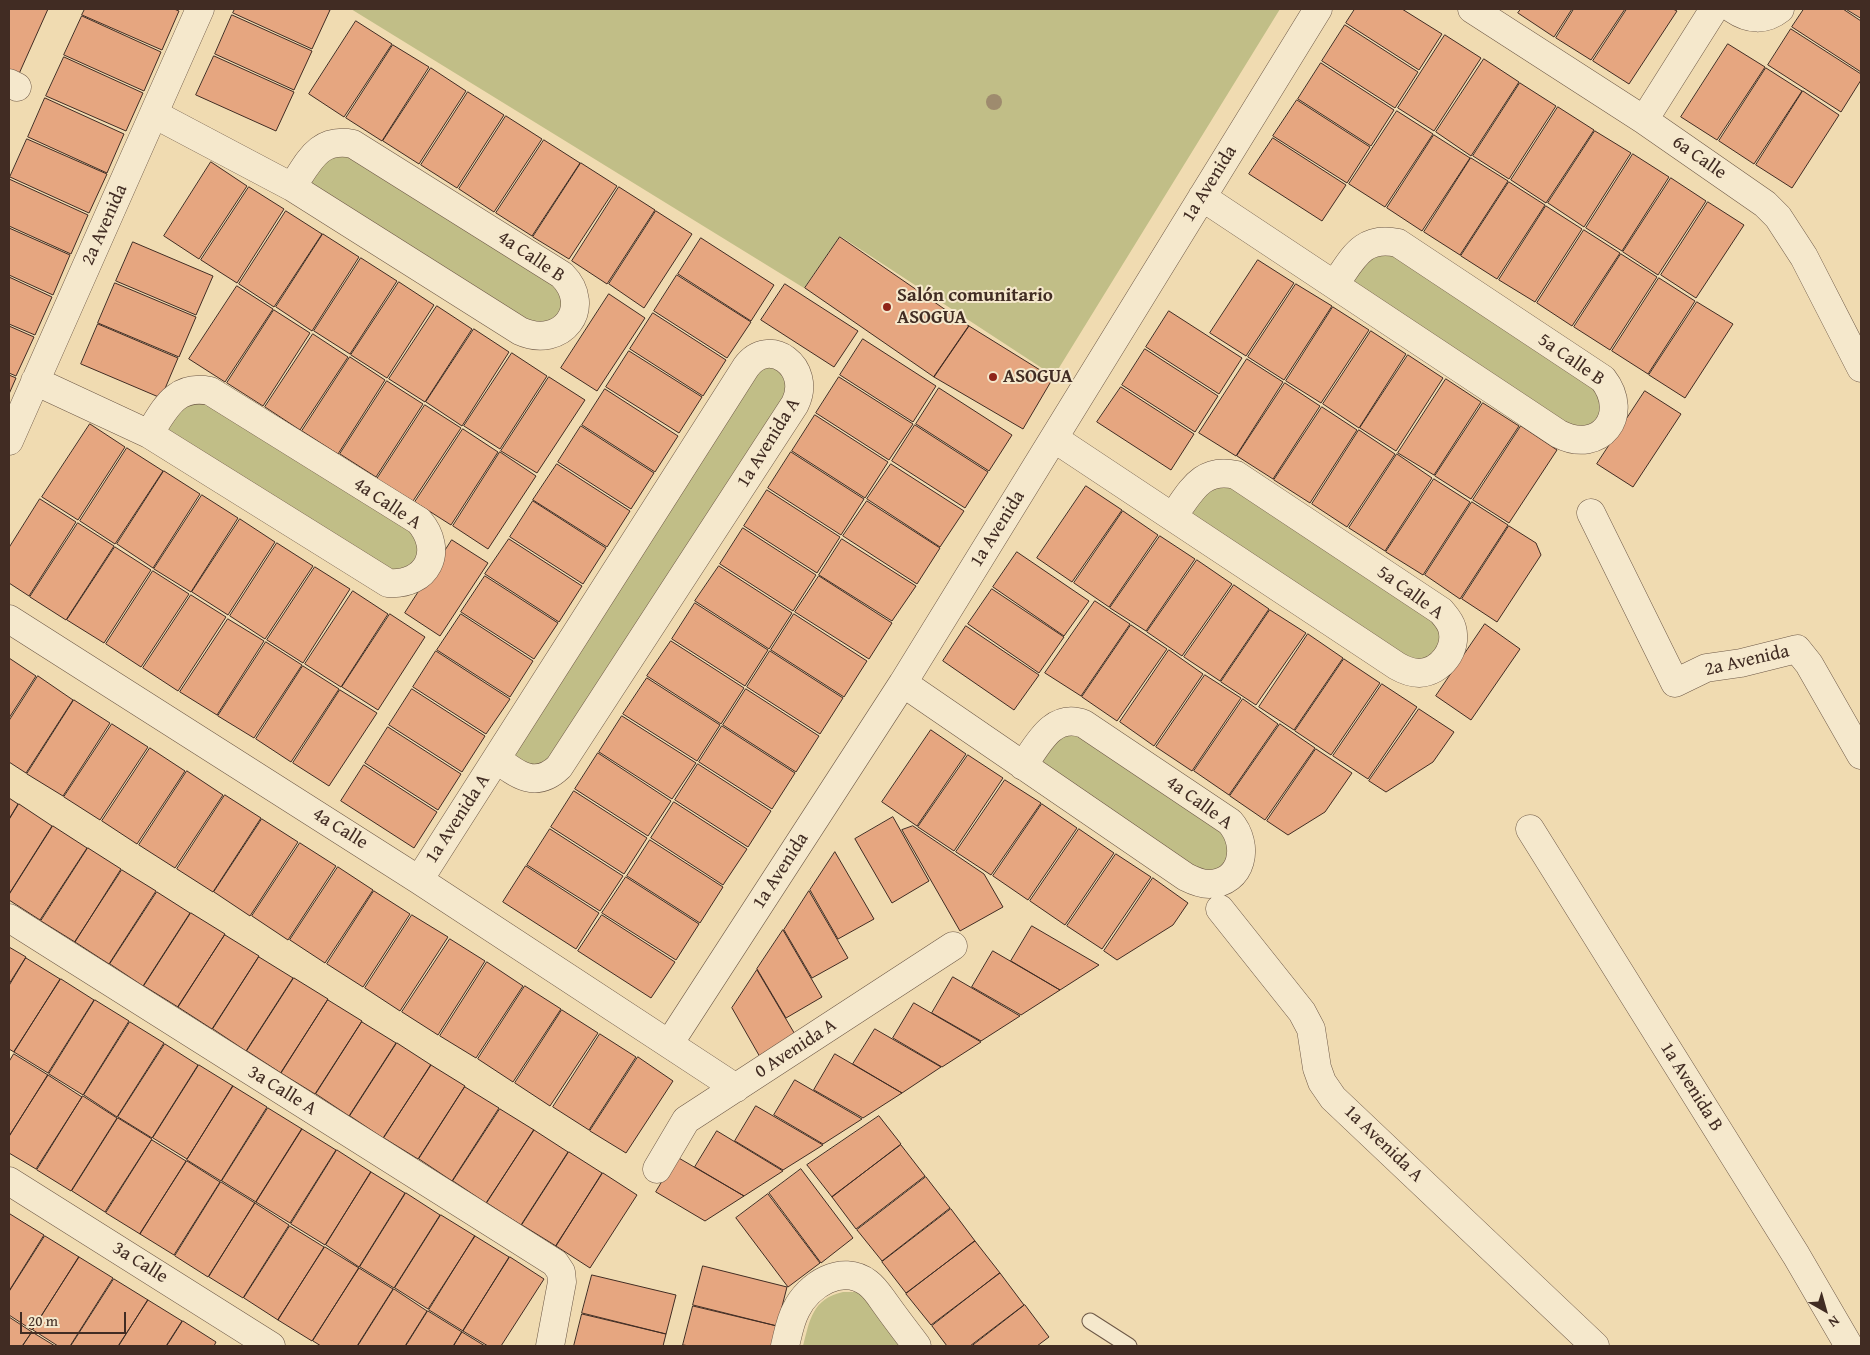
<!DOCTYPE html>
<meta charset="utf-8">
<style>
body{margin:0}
#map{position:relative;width:1870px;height:1355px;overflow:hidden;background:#f0dbb1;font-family:"Gentium Book Plus",serif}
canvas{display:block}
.frame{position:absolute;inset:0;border:10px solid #412c23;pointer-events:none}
.north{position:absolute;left:1800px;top:1285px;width:50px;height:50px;-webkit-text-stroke:4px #f5e8cc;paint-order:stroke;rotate:142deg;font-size:14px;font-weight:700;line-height:20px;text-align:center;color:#412c23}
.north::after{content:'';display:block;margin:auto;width:18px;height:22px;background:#412c23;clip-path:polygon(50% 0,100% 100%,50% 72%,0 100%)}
.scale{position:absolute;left:20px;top:1312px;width:106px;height:22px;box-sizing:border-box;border:2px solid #412c23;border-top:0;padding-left:6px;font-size:15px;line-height:18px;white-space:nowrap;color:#412c23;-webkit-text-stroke:4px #f5e8cc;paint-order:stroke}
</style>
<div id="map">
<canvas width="1870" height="1355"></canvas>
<div class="frame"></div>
<div class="north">N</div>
<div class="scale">20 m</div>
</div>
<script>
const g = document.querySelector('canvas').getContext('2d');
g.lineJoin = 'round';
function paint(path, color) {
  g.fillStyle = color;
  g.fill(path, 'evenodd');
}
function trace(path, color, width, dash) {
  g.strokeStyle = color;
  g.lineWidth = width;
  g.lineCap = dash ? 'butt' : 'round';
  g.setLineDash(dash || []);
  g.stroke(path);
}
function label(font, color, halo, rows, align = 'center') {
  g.font = font + ' "Gentium Book Plus",serif';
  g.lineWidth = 4;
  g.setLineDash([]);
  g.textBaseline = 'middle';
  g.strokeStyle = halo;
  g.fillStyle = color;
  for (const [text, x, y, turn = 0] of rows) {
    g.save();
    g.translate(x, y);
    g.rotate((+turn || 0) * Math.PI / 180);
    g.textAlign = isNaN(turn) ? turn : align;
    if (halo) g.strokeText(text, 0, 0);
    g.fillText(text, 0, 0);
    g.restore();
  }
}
paint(new Path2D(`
 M351,9H1280L1054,376L840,236L804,288Z
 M332,143L574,293L543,337L292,187Z
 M1376,241L1614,398L1582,441L1335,284Z
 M751,361L797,374L555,771L497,759Z
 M188,391L427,530L412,581L149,434Z
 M1214,474L1452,629L1420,673L1173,516Z
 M1063,723L1241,841L1209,884L1023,766Z
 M843,1292C846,1292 851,1292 855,1292C877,1298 888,1329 899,1346H803C810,1320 812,1299 843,1292Z`), '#c1be87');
const building = new Path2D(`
 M9,9H48L18,76L9,71Z
 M85,9H174L179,11L162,50L82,15Z
 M235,9H326L330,10L312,49L233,13Z
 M1355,9H1402L1442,34L1419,70L1346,23Z
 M1521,9H1572L1554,37L1518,13Z
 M1574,9H1625L1591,60L1556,38Z
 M1627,9H1673L1677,11L1629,84L1593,61Z
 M1804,9H1843L1861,21V72L1792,27Z
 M1846,9H1861V18Z
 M232,15L312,51L294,90L215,54Z
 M82,16L161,52L144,91L64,55Z
 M356,21L392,44L344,117L309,94Z
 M1345,25L1418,72L1395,108L1322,61Z
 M1791,29L1861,74V80L1841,112L1768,65Z
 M1445,35L1481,58L1434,131L1398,108Z
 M1728,44L1765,67L1717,140L1681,117Z
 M393,45L429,67L382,141L346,118Z
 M214,56L294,92L276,131L196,95Z
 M64,57L143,93L126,131L46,96Z
 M1484,59L1519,82L1471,156L1436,132Z
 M1321,63L1394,110L1371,146L1298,99Z
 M431,68L466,91L419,164L383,141Z
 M1766,68L1802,91L1754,164L1719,141Z
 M1520,83L1556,106L1509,179L1473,156Z
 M1803,91L1839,115L1792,188L1756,165Z
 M468,92L504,115L457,188L421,165Z
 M45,98L124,134L107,173L28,137Z
 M1297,100L1370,147L1347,183L1273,136Z
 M1558,107L1594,130L1546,203L1511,180Z
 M1397,111L1433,134L1385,207L1349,184Z
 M506,116L542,139L494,212L459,189Z
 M1595,131L1631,153L1584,227L1548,203Z
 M1434,135L1470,158L1422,231L1387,208Z
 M1273,138L1346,185L1322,221L1249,174Z
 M27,139L107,174L89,213L10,177Z
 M544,140L580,163L532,236L496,213Z
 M1633,154L1669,177L1622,251L1586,228Z
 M1471,158L1508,181L1460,255L1424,232Z
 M211,162L247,186L199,259L164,236Z
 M581,163L617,186L569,259L533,237Z
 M1671,178L1706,201L1658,275L1623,252Z
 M9,179L88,215L71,254L9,226Z
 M1509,182L1545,205L1497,279L1461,256Z
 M249,187L284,209L237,283L201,260Z
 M619,187L655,210L607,284L572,261Z
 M1708,202L1744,225L1696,298L1661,275Z
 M1546,206L1582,229L1535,302L1499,280Z
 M286,211L322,234L274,307L239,284Z
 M656,211L692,234L644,308L609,284Z
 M9,228L70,255L53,295L9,275Z
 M1584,230L1620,253L1572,326L1537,303Z
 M323,234L359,257L312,331L276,307Z
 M840,237L969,326L934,377L805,288Z
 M701,238L774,285L751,321L678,274Z
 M133,242L213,276L196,315L116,281Z
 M1621,254L1657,277L1610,350L1574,327Z
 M361,258L397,281L350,354L314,331Z
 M1258,260L1294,283L1246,356L1210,333Z
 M677,275L751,322L727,358L654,311Z
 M9,277L52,297L35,335L9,324Z
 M1659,278L1695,301L1648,374L1612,351Z
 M399,282L434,305L387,378L351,355Z
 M115,283L196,317L179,357L98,323Z
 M785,284L858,331L834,367L761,320Z
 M1296,284L1332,306L1284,380L1248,357Z
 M237,286L273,309L225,382L189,359Z
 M609,294L645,318L597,391L561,368Z
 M1697,302L1733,324L1685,398L1649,375Z
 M437,306L472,329L425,402L389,379Z
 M1333,307L1369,330L1321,403L1286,381Z
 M274,310L310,333L263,406L227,383Z
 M1169,311L1242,358L1219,394L1146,347Z
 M653,313L726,360L703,396L630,349Z
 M98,324L178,358L161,398L81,364Z
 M9,326L34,337L16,376L9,373Z
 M969,326L1053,378L1023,429L934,377Z
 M474,329L509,352L462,426L426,402Z
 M1371,331L1406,354L1359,428L1323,404Z
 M313,334L348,357L300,430L265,407Z
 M863,339L936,386L913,422L840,375Z
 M1145,349L1218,396L1195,432L1122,385Z
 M629,351L702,397L679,433L606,387Z
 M512,353L547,376L500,449L464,426Z
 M1408,355L1443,378L1396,451L1360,428Z
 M350,357L385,380L338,454L302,431Z
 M1247,359L1283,382L1236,456L1199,433Z
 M9,375L16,378L9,394Z
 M549,377L585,400L537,473L501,451Z
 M839,377L913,424L889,460L816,413Z
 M1446,379L1481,402L1434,475L1398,453Z
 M387,381L423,404L376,477L340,454Z
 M1285,383L1320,406L1273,479L1237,456Z
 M1121,387L1194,434L1171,470L1097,422Z
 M939,388L1012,435L989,471L916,424Z
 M605,389L678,436L655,472L582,425Z
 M1645,391L1681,414L1633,487L1597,464Z
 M1483,403L1519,426L1471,499L1435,476Z
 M425,405L461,428L413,501L377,479Z
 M1322,407L1357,430L1310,503L1274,480Z
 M815,415L888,462L865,498L792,451Z
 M90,424L125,447L78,520L42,497Z
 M915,425L988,472L965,508L892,461Z
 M581,426L654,473L631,509L558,462Z
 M1521,426L1557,450L1509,523L1473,500Z
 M463,429L498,452L451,525L415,502Z
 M1359,430L1395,454L1347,527L1312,504Z
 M127,448L163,471L115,544L80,521Z
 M500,452L536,476L488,549L453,526Z
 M791,452L864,499L841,535L768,488Z
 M1397,454L1432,478L1385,551L1349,528Z
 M557,464L630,511L607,547L533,500Z
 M891,464L964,511L940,547L867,499Z
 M164,471L200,494L153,568L117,544Z
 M1434,479L1470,502L1423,575L1386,552Z
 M1086,486L1122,510L1072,582L1037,558Z
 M767,490L840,537L817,573L744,526Z
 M202,495L238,518L191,592L154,569Z
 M40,499L76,522L29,596L9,583V548Z
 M533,501L606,548L583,584L510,537Z
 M867,501L940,548L917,584L843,536Z
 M1472,502L1508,525L1460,599L1425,575Z
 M1123,511L1158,535L1109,607L1074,583Z
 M240,519L275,542L228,615L192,592Z
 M78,523L114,546L66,620L30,597Z
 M1509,526L1536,543L1541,555L1497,622L1462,599Z
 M743,528L816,575L793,611L720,564Z
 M1160,536L1195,559L1146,631L1110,608Z
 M509,539L582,586L559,622L485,574Z
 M842,539L916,586L892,621L819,575Z
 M452,540L488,563L440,636L405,613Z
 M277,543L313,566L265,639L230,616Z
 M115,547L151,570L104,643L67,620Z
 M1017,552L1089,601L1064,636L993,587Z
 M1197,560L1232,584L1182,656L1147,632Z
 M719,566L792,613L769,649L695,601Z
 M315,567L350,589L303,663L267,640Z
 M153,571L189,594L141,667L106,644Z
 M485,576L558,623L534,659L461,612Z
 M819,576L892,623L869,659L795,612Z
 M1234,585L1269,609L1220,681L1184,657Z
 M992,589L1064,637L1039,673L968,624Z
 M353,591L388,614L341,687L305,664Z
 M191,595L226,617L178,691L143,668Z
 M1095,601L1130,624L1081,696L1045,673Z
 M695,603L768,650L745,686L672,639Z
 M1270,610L1306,633L1256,705L1221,682Z
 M390,614L425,637L378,710L342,687Z
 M461,614L533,661L510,697L437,650Z
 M794,614L867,661L844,697L771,650Z
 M228,619L264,641L217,715L180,692Z
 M1485,624L1520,649L1471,720L1436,696Z
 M1131,625L1167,649L1117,721L1082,697Z
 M966,626L1039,675L1014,710L943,661Z
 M1308,634L1343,658L1294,730L1259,707Z
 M671,641L744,688L721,724L647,676Z
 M266,642L302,665L254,738L218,716Z
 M1169,650L1203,674L1154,746L1120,722Z
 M436,651L510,699L486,734L413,687Z
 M770,651L843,698L820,734L747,687Z
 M9,658L36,676L9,718Z
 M1344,659L1380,683L1331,755L1295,731Z
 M303,666L339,689L291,762L256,739Z
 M1205,675L1241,698L1192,771L1156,747Z
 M38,676L73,700L26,773L9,762V721Z
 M647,678L720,725L697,761L623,714Z
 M1382,684L1417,707L1368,779L1333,756Z
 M412,689L485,736L462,772L389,725Z
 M746,689L819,736L796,772L723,725Z
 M340,690L377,713L329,786L293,763Z
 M1243,699L1278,724L1229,795L1194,771Z
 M74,700L110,723L63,796L27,774Z
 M1419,709L1454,732L1433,762L1386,792L1369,781Z
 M622,716L696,763L672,799L599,752Z
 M112,724L148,747L100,820L64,797Z
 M1280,724L1315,748L1265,820L1230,796Z
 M722,726L795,773L772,809L699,762Z
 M388,727L461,774L438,810L365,763Z
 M931,730L966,754L917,826L882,802Z
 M150,748L185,771L137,844L102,821Z
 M1316,749L1352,773L1325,812L1288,835L1267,821Z
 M598,753L671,801L648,836L575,789Z
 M968,755L1003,778L954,851L918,827Z
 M698,764L771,811L748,847L675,800Z
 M364,765L437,812L414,848L341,801Z
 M187,771L223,795L175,868L139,845Z
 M1005,780L1041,803L991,875L956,852Z
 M574,791L647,838L624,874L551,827Z
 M225,795L261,818L213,892L177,869Z
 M9,798L18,804L9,819Z
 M674,802L747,849L723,885L651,838Z
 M19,804L52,826L9,894V820Z
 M1042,804L1077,828L1028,900L993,876Z
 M893,817L929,881L892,903L855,839Z
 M262,819L298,842L250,916L214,892Z
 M53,826L87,848L40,920L9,900V895Z
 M913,826L984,874L1003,907L960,931L902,830Z
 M550,829L623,876L600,911L527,865Z
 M1079,829L1114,853L1065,925L1030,901Z
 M650,840L723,887L700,923L627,876Z
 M300,843L336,866L288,940L252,916Z
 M88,848L121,869L75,942L41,921Z
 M835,852L874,919L838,939L810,890Z
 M1116,854L1151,877L1102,949L1067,926Z
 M526,866L599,913L576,949L503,902Z
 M338,867L373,890L325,963L290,940Z
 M122,870L156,891L109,964L75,942Z
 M626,877L699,924L676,960L602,913Z
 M1153,878L1188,903L1173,925L1117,960L1104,951Z
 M374,891L410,914L363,987L327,964Z
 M809,891L848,958L812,978L784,930Z
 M157,892L190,913L143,986L110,964Z
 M191,913L225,934L178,1007L144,986Z
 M412,915L448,937L400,1011L365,988Z
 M602,915L675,962L651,998L578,951Z
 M1032,926L1099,965L1060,990L1011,961Z
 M783,930L822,997L786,1018L757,969Z
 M225,935L259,956L212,1029L178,1007Z
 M450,939L485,961L438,1035L402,1012Z
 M9,947L26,957L9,984Z
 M993,951L1060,990L1021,1015L972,987Z
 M259,957L293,978L246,1051L213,1029Z
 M26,958L60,979L14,1052L9,1049V986Z
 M487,962L523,986L476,1058L440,1036Z
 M757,970L796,1036L760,1057L732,1008Z
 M953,977L1020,1016L981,1041L932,1013Z
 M294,978L328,999L281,1073L247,1051Z
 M61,979L94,1000L48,1073L14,1052Z
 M525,986L561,1009L513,1082L478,1059Z
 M95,1000L129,1021L83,1095L49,1074Z
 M328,1000L362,1021L315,1094L281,1073Z
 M914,1003L981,1042L942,1067L893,1038Z
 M562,1010L598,1033L550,1106L515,1083Z
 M130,1022L164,1043L117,1117L84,1095Z
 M362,1022L396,1043L349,1116L316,1094Z
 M875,1029L941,1067L902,1093L853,1064Z
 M600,1034L636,1057L589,1130L553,1107Z
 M397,1043L431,1065L383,1138L350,1116Z
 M165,1044L198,1065L152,1138L118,1117Z
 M14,1054L48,1075L9,1136V1062Z
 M835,1054L902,1093L863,1118L814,1090Z
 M638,1057L673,1081L626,1153L590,1131Z
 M199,1065L233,1086L187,1159L153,1138Z
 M431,1065L465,1086L418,1159L384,1138Z
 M48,1075L82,1097L36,1169L9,1153V1137Z
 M795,1080L862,1119L823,1144L774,1115Z
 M233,1086L267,1107L221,1181L187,1160Z
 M465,1087L499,1108L452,1181L419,1159Z
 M83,1096L117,1118L71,1191L37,1170Z
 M756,1106L823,1145L783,1170L735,1141Z
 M268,1108L302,1129L256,1202L222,1181Z
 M500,1109L534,1130L486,1203L453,1181Z
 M879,1116L901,1144L832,1197L807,1165Z
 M118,1118L152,1139L105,1212L72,1191Z
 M302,1129L336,1150L290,1223L256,1202Z
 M534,1130L568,1152L521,1225L487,1203Z
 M717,1131L783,1171L744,1196L695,1167Z
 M152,1140L186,1161L140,1234L106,1213Z
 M901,1145L925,1176L856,1229L832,1197Z
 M337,1150L371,1172L325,1245L291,1224Z
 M569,1152L602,1173L556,1246L522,1225Z
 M677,1157L744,1196L705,1221L656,1192Z
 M187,1161L220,1182L174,1255L140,1234Z
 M801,1169L853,1238L821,1263L769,1193Z
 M371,1172L405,1193L359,1267L326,1245Z
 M603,1173L637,1195L590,1268L556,1246Z
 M926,1177L950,1208L882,1261L857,1230Z
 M221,1182L255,1203L208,1277L175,1256Z
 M406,1193L440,1215L394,1288L360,1267Z
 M768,1194L820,1263L788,1287L736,1218Z
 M255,1203L289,1225L243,1298L209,1277Z
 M951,1209L975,1241L906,1293L882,1262Z
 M10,1214L44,1235L9,1291V1216Z
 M441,1215L475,1236L428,1309L395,1288Z
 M290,1226L324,1247L278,1320L244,1298Z
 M45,1236L79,1257L32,1330L9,1315V1292Z
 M475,1236L509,1257L463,1331L429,1310Z
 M975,1241L1000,1273L931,1325L906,1294Z
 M325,1247L359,1268L312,1341L278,1320Z
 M79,1257L113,1278L70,1346H58L33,1330Z
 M510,1257L544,1279L501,1346H488L463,1331Z
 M703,1266L787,1287L777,1326L693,1305Z
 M359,1268L393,1289L357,1346H321L313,1341Z
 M1000,1273L1024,1305L970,1346H947L932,1326Z
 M592,1275L676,1295L666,1334L582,1313Z
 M114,1279L148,1300L118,1346H71Z
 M394,1289L427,1311L405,1346H358Z
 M148,1300L182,1321L166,1346H119Z
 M1025,1305L1049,1337L1037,1346H972Z
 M693,1306L777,1326L772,1346H690L683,1345Z
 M428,1311L462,1332L453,1346H406Z
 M582,1314L666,1334L663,1346H574Z
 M9,1317L32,1332L22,1346H9Z
 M183,1321L216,1342L214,1346H167Z
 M32,1332L55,1346H23Z
 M462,1332L485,1346H454Z`);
paint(building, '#e6a680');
trace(building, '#412c23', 1);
const lane = new Path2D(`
 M1090,1321L1129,1346`);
const street = new Path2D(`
 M1472,9L1644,120L1765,204L1778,217L1804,257L1861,368
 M1733,9C1749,20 1765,21 1780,9
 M9,83L17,87
 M154,114L292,187L520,331C562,350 594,307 562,275L353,144C318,137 309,162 292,187
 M1644,120L1714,9
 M1202,197L1559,434C1600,455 1631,415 1603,379L1398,243C1362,235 1353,259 1335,284
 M35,381L149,434L388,583C427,586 445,551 419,521L210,391C175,384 165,409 149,434
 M1055,439L1397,666C1404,670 1411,673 1419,673C1441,672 1458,649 1452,628C1450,621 1446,617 1441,611L1236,475C1201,467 1191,492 1173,516
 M9,441L200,9
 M1591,513L1675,683L1706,668L1741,663L1797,649L1809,664L1861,755
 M9,619L419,880L736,1088
 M903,683L1186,877C1194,881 1201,884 1209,884C1243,883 1250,845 1230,822L1084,724C1053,712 1038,744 1023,766
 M1530,829L1796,1255L1849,1346
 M419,880L746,367C769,335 813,367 795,404L559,767C536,789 517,775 497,759
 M1220,909L1302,1012L1311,1029L1317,1068L1322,1082L1333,1098L1595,1346
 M9,918L555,1263L561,1272L562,1282L550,1346
 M669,1044L903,683L1318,9
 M657,1169L686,1120L953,946
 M9,1181L271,1346
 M785,1346C788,1334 790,1321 796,1310C808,1285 842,1263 868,1283C876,1289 881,1298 887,1306C897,1320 907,1333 917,1346`);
trace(lane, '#6d5846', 17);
trace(street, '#6d5846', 29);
trace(lane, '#f5e8cc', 15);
trace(street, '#f5e8cc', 28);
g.fillStyle = '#9e8b6e';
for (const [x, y] of [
 [994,102]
]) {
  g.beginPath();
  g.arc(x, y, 8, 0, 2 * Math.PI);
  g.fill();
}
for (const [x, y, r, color] of [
 [887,307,5,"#8f2418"],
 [993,377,5,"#8f2418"]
]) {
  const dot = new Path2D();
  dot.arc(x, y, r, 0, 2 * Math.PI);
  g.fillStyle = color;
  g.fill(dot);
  trace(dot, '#f5e8cc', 2);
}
label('19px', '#412c23', '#f5e8cc', [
 ["6a Calle",1699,158,35],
 ["1a Avenida",1210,184,-58],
 ["2a Avenida",105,225,-66],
 ["4a Calle B",531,257,34],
 ["5a Calle B",1571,360,35],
 ["1a Avenida A",769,443,-58],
 ["4a Calle A",387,504,34],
 ["1a Avenida",998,529,-58],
 ["5a Calle A",1410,593,36],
 ["2a Avenida",1747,661,-13],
 ["4a Calle A",1199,803,36],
 ["1a Avenida A",458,819,-57],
 ["4a Calle",340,829,32],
 ["1a Avenida",781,871,-57],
 ["0 Avenida A",796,1049,-33],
 ["1a Avenida B",1691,1087,58],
 ["3a Calle A",282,1091,32],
 ["1a Avenida A",1383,1144,44],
 ["3a Calle",140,1263,32]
]);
label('bold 19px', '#412c23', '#f5e8cc', [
 ["Salón comunitario",897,296],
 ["ASOGUA",897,318],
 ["ASOGUA",1003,377]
], 'left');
</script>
